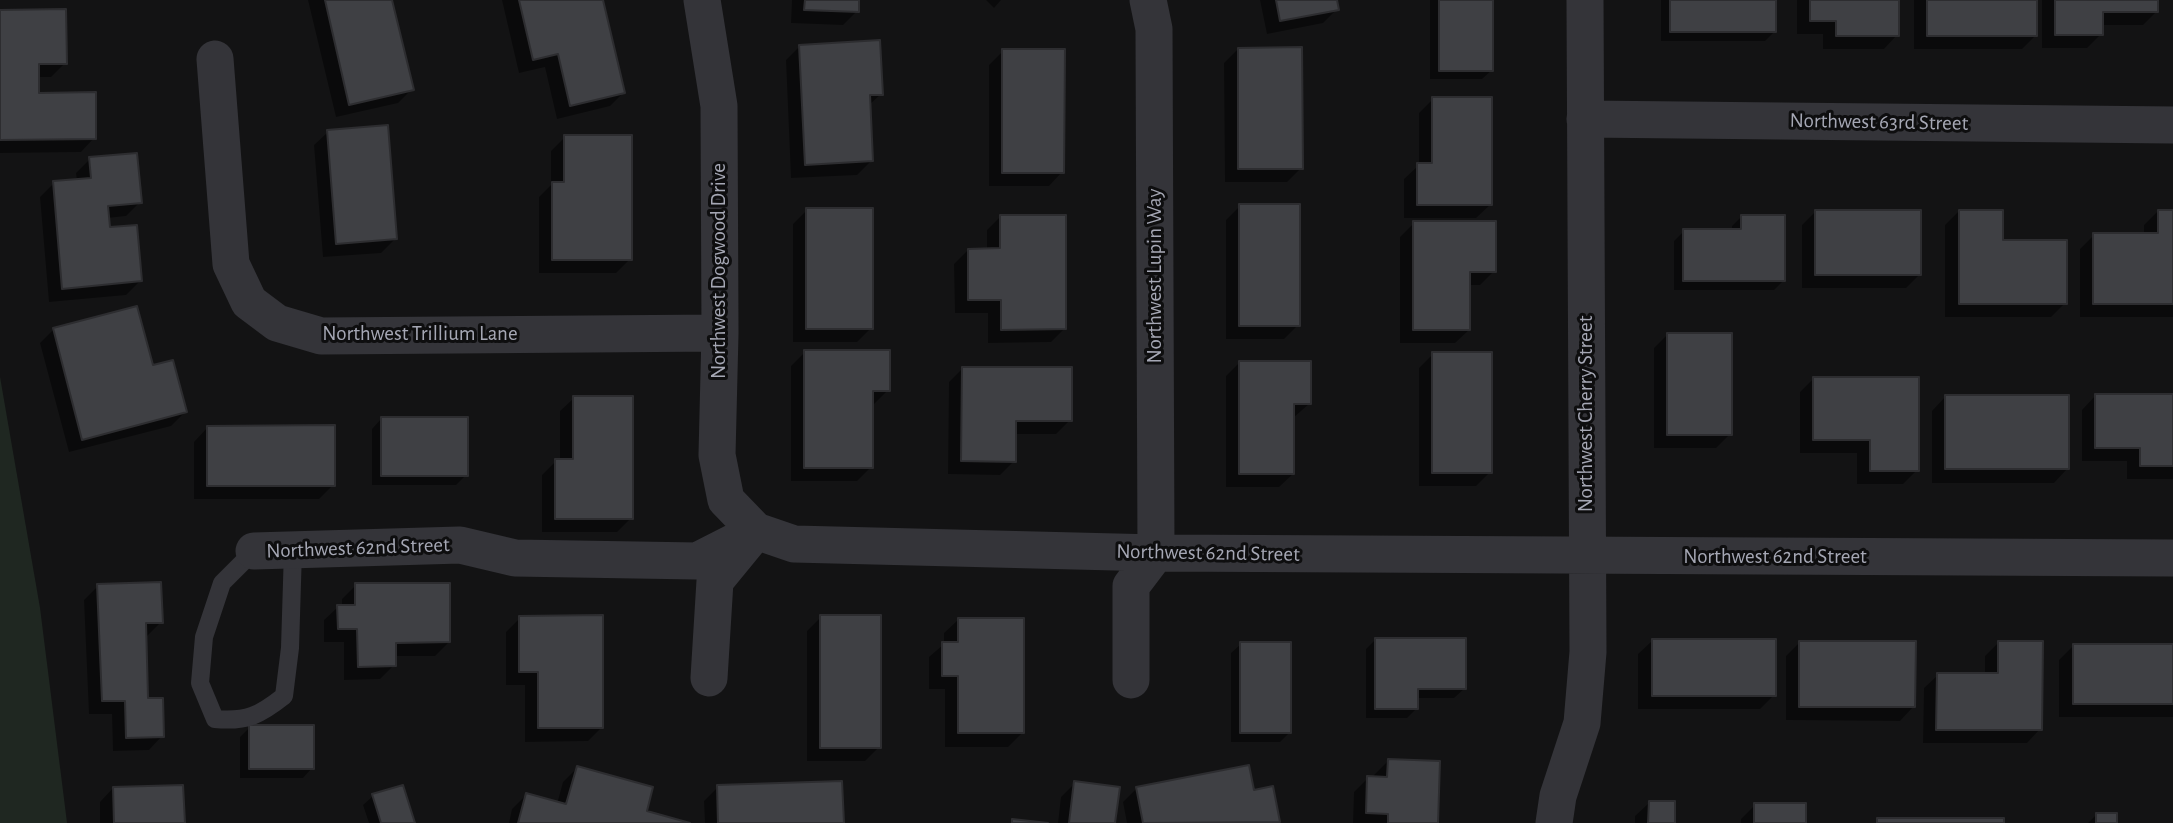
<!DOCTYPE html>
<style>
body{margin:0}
canvas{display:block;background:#131314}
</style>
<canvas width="2173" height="823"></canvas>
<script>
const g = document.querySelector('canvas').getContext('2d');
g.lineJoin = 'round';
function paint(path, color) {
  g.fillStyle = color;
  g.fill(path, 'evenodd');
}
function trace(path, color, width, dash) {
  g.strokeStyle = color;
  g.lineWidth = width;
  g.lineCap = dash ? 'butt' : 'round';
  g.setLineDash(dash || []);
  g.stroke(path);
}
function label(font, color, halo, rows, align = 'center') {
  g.font = font + ' "Alegreya Sans",sans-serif';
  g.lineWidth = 6;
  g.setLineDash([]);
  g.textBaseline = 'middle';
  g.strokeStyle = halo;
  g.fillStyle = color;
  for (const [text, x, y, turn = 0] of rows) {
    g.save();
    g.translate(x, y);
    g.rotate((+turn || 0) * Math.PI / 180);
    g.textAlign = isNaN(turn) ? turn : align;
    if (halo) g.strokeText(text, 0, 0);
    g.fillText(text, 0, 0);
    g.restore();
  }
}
paint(new Path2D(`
 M0,377L40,608L67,823H0Z`), '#1f2721');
paint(new Path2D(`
 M308,0H390L412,89L398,103L336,117Z
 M502,0H602L624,92L610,106L557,119L545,67L519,73Z
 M792,0H857V11L843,25L791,23Z
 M986,0H1001L994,8Z
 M1260,0H1335L1337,9L1323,23L1267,34Z
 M1430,0H1492V70L1482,79H1430Z
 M1661,0H1775V31L1765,41H1661Z
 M1797,0H1897V35L1884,49H1823V34H1797Z
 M1914,0H2036V35L2022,49H1914Z
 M2042,0H2157V11L2143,25H2101V34L2087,48H2042Z
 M0,12L65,63L51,77H37V95L94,138L81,152L0,153Z
 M800,46L881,94L868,106L871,161L857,175L791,178L786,60Z
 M1238,49L1301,168L1287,182H1225L1224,63Z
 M1003,51L1062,172L1049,186H989V65Z
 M1433,99L1490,205L1476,218H1404V179L1419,165V113Z
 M328,132L395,239L381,253L323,257L314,145Z
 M565,137L630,259L616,273H539V197L551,185V151Z
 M90,159L140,202L126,216L107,218L108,229L140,281L126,295L49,302L40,197L54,183L77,181L76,173Z
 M1240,206L1298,325L1284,339H1226V220Z
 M807,210L871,328L857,342H793V224Z
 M1816,211L1920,274L1906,288H1802V225Z
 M1959,211L2001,242L2065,303L2051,317H1945V225Z
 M2158,211H2173V317H2080V249L2094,235H2144V225Z
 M1001,216L1065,328L1051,342L988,343V313H955L954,264L968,250H987V230Z
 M1742,216L1783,281L1774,290H1674V241L1684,231H1732V226Z
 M1414,223L1494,271L1480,285H1469V330L1455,343H1400V237Z
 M54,329L152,367L185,412L171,426L69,452L40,343Z
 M1668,334L1730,434L1716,448H1654V348Z
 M805,352L888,390L874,404H871V467L857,481H791V366Z
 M1433,354L1490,472L1476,486H1419V368Z
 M1240,362L1309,404L1293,418V474L1279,487H1226V376Z
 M963,368L1070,420L1056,434H1014V461L1000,475L948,474L949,382Z
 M1814,378L1917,470L1903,484H1857V453H1800V392Z
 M2095,396H2173V479H2127V461H2082V410Z
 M1945,397L2067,469L2054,483H1932V411Z
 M574,398L631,518L617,532H542V475L556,461H560V411Z
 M381,419L466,475L456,485H372V429Z
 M207,428L333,485L319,499H194V442Z
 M356,585L449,642L435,656H394V665L380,679L344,680V642H324V620L338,607H342V599Z
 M98,586L161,622L147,636H144L146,699L162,736L149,750L113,751L112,714H89L84,600Z
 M821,617L879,747L865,761H807V631Z
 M520,618L602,727L588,741L525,742V685H506V632Z
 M958,620L1022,733L1008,747H945V689H929V657L944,644V633Z
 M1376,639L1464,689L1454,698H1416V709L1407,718H1366V649Z
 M1652,641L1774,695L1760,709H1638V654Z
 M1800,642L1913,707L1900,721L1786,720V656Z
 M1999,642L2040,729L2027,743H1923L1924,688L1938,675H1985V656Z
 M1241,644L1289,733L1280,742H1231V653Z
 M2073,646H2173V717H2059V660Z
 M250,727L312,768L303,778H240V737Z
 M1388,761L1436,823H1353L1354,792L1368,778H1374V775Z
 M577,768L645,813L684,823H509L512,809L526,795L557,804L563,782Z
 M1075,783L1113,823H1058L1061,797Z
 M718,787L842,823H705L704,801Z
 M113,788L183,823H100V802Z
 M1137,788L1252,792L1278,821L1276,823H1127L1123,802Z
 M373,796L413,823H369L363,805Z
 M1649,803L1673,823H1635V816Z
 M1755,805L1804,823H1741V819Z
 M2097,814L2115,823H2088Z`), '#0007');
const building = new Path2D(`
 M325,0H392L414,90L349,105Z
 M519,0H603L625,93L570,106L558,54L533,60Z
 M805,0H859V12L804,10Z
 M1276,0H1337L1339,10L1280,21Z
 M1439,0H1493V71H1439Z
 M1670,0H1776V32H1670Z
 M1810,0H1899V36H1836V21H1810Z
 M1927,0H2037V36H1927Z
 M2055,0H2158V12H2103V35H2055Z
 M66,9L67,64H39V93L96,92V139L0,140V10Z
 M880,40L883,95H870L873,161L805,165L799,45Z
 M1302,47L1303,169H1238V48Z
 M1002,49H1065L1064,173H1002Z
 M1432,97H1492V205H1417V163H1432Z
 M388,125L397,239L336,244L327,130Z
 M564,135H632V260H552V182H564Z
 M137,153L142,203L108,206L110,227L137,225L142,281L62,289L53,181L91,178L89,157Z
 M1239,204H1300V326H1239Z
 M806,208H873V329H806Z
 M1815,210H1921V275H1815Z
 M1959,210H2003V240H2067V304H1959Z
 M2158,210H2173V304H2093V233H2158Z
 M1000,215H1066V329L1001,330V300H968V249L1000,248Z
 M1741,215H1785V281H1683V229H1741Z
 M1413,221H1496V272H1470V330H1413Z
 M137,306L153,365L173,360L187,412L82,440L53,328Z
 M1667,333H1732V435H1667Z
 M804,350H890V391H873V468H804Z
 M1432,352H1492V473H1432Z
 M1239,361H1311V404H1294V474H1239Z
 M962,367H1072V421H1016V462L961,461Z
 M1813,377H1919V471H1870V440H1813Z
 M2095,394H2173V466H2140V448H2095Z
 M1945,395H2069V469H1945Z
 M573,396H633V519H555V459H573Z
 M381,417H468V476H381Z
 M335,425V486H207V426Z
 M161,582L163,623H146L148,698H163L164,737L126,738L125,701H102L97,584Z
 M355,583H450V642L396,643V666L358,667L357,629H338L337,605H355Z
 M603,615V728H538V672H519V616Z
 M820,615H881V748H820Z
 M958,618H1024V733H958V676H942V642H958Z
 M1375,638H1466V689H1418V709H1375Z
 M1652,639H1776V696H1652Z
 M1799,641H1916L1915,707H1799Z
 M1998,641H2043L2042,730H1936L1937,673H1998Z
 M1240,642H1291V733H1240Z
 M2073,644H2173V704H2073Z
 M249,725H314V769H249Z
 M1388,759L1440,761L1438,823H1388V814L1366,813L1367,776L1387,777Z
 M1249,765L1254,790L1273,786L1280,822L1143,823L1136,787Z
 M577,766L653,787L647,811L690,823H518L526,793L566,804Z
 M842,781L844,823H718L717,785Z
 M1074,781L1120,787L1115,823H1069Z
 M183,785L185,823H114L113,787Z
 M403,785L415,823H381L372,794Z
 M1649,801H1675V823H1648Z
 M1754,803H1806V823H1754Z
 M2096,813H2117V823H2096Z
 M1877,818H2004V823H1877Z
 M1012,819L1048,823H1012Z`);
paint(building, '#3f4044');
trace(building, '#2d2d30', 2);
trace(new Path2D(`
 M254,551L222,583L204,637L200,683L215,719C247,722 260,715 284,696L290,648L293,550`), '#343439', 18);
trace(new Path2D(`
 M702,0L719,106L720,333L717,455L726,500L756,531L715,581L709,678
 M215,59L231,264L249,302L277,323L321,336L720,333
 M1585,119L2173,125
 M254,551L460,545L515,558L697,561L756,531L794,544L1156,553L2173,558
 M1131,680V586L1156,553L1154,29L1148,0
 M1554,823L1558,796L1582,723L1588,652L1585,0`), '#343439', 37);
label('21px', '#a5a7b4', '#0e0e0f', [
 ["Northwest 63rd Street",1879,122,1],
 ["Northwest Dogwood Drive",719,271,-90],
 ["Northwest Lupin Way",1155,276,-90],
 ["Northwest Trillium Lane",420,334],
 ["Northwest Cherry Street",1586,414,-90],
 ["Northwest 62nd Street",358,548,-2],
 ["Northwest 62nd Street",1208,553,1],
 ["Northwest 62nd Street",1775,557]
]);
</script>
